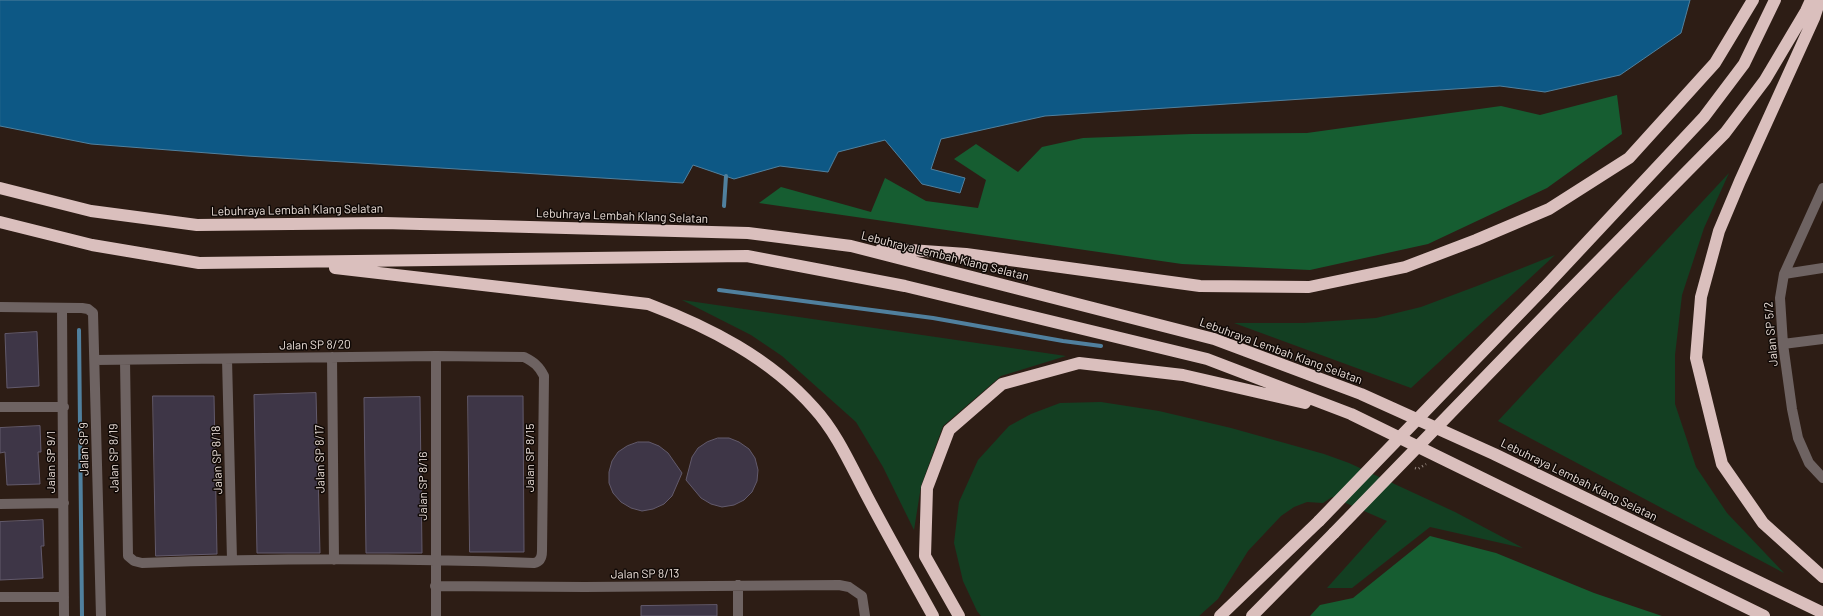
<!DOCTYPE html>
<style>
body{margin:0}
canvas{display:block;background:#2d1d15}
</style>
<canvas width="1823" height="616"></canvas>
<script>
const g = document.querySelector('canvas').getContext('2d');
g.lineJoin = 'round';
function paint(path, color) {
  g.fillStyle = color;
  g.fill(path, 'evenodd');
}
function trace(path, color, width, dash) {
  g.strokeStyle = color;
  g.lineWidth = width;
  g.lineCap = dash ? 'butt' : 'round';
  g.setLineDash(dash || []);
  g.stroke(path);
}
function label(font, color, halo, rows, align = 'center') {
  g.font = font + ' Barlow,sans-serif';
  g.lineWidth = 3;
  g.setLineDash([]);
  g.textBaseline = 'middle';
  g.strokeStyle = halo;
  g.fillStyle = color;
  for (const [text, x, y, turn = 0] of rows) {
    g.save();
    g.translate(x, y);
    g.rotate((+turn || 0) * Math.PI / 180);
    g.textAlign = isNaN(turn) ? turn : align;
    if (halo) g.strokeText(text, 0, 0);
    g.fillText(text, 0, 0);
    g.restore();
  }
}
paint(new Path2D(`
 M1729,173L1704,228L1682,295L1675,355V404L1696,467L1727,513L1784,573L1498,421Z
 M1555,255L1411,388L1234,323H1304L1376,318L1421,307L1477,286Z
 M682,300L1066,356L1001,376L943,426L921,486L914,530L883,467L856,422L782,356L751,335Z
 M1101,402L1159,411L1231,428L1324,454L1349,463L1455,512L1523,548L1430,527L1352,588H1327L1387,521L1332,497L1323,503L1307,502L1294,507L1281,516L1248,551L1218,599L1199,616H981L977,611L963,581L954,543L959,502L978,460L1009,426L1031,414L1060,403Z`), '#133f22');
paint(new Path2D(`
 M1617,95L1622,134L1547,188L1428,244L1310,270L1182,264L759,203L781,187L871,212L885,178L926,201L978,208L986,180L954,159L976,144L1018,172L1042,147L1083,138L1192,134L1307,133L1501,106L1540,115Z
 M1430,536L1496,553L1594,593L1662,616H1310L1320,605L1353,598Z`), '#165d31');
const water = new Path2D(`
 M0,0H1690L1681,33L1620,75L1545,92L1500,86L1045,116L941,139L931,169L965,178L960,193L922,184L885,140L838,152L828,172L780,166L734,179L693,165L683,183L247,156L91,144L0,126Z`);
paint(water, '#0d5885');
trace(water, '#50809e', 1);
trace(new Path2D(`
 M724,206L726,176
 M719,290L933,318L1063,341L1101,346
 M79,330L82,616`), '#50809e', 4);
const building = new Path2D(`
 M37,332L39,386L7,388L5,334Z
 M316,393L320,553H257L254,395Z
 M153,396H214L217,554L156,556Z
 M468,396H523L524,552H470Z
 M420,397L422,553H366L364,398Z
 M40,426L41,452H38L40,484L7,485L5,452L0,453V428Z
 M718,438H729L739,442L749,449L755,458L758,470L757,481L752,492L744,500L734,505L722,507L711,504L701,498L686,480L692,457L698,448L707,442Z
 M638,442H649L659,446L668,453L682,473L672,496L664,504L653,509L642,511L631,508L621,502L613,493L609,483V472L612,461L618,452L627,446Z
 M43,520L44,546H41L43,578L0,580V522Z
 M717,605V616H641V606Z`);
paint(building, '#3e3647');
trace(building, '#625a6c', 1);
trace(new Path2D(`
 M1415,468L1418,469L1426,464`), '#94867f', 2.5, [1, 3]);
trace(new Path2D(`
 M1823,188L1784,274L1780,298L1783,344L1792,409L1798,438L1809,463L1823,478
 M1784,274L1823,268
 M0,307L82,308L88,309L93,313L101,616
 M62,308L64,616
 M1783,344L1823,339
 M436,356V616
 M332,357L334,560
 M227,359L232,560
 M95,360L436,356L524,357C534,362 539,366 544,376L542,551C542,557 540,562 534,563C403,558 272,558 142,563L134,561L128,556L125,360
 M0,407H64
 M0,504L64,503
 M738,585V616
 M435,586L585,587L839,585L849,587L862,596L865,616
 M0,597H64`), '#6e6362', 10);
trace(new Path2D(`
 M1820,0L1814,18L1740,181L1719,231L1701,297L1696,358L1722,464L1763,523L1823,577
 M0,188L91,211L197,225L384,223L748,233L851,246L1214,339L1361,394L1494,454L1823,613
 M0,222L92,245L199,263L747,256L905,286L1207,359L1351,414L1764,616
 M882,248L966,254L1200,286L1309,287L1405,267L1476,240L1549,209L1629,158L1715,63L1753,0
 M335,268L648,304C709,327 770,358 814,408C837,433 851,466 867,496C888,536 911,576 933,616
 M1544,288L1704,117L1744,64L1775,0
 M1563,297L1725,133L1765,80L1806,11L1811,0
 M959,616L925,556L927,488L949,430L1002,384L1079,363L1183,375L1305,403
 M1220,616L1319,521
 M1252,616L1334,533`), '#dabfbd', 12);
trace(new Path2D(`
 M1319,521L1544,288
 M1334,533L1563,297`), '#dabfbd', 12);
label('12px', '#ebdfd9', '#100906', [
 ["Lebuhraya Lembah Klang Selatan",297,210,-1],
 ["Lebuhraya Lembah Klang Selatan",622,216,2],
 ["Lebuhraya Lembah Klang Selatan",945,256,14],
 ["Jalan SP 5/2",1771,334,-95],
 ["Jalan SP 8/20",315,345,-1],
 ["Lebuhraya Lembah Klang Selatan",1281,351,20],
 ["Jalan SP 9",84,449,-91],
 ["Jalan SP 8/19",114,458,-91],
 ["Jalan SP 8/15",530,458,-90],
 ["Jalan SP 8/17",320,459,-91],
 ["Jalan SP 8/18",217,460,-92],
 ["Jalan SP 9/1",51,462,-90],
 ["Lebuhraya Lembah Klang Selatan",1579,480,26],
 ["Jalan SP 8/16",423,486,-90],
 ["Jalan SP 8/13",645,574,-1]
]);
</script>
